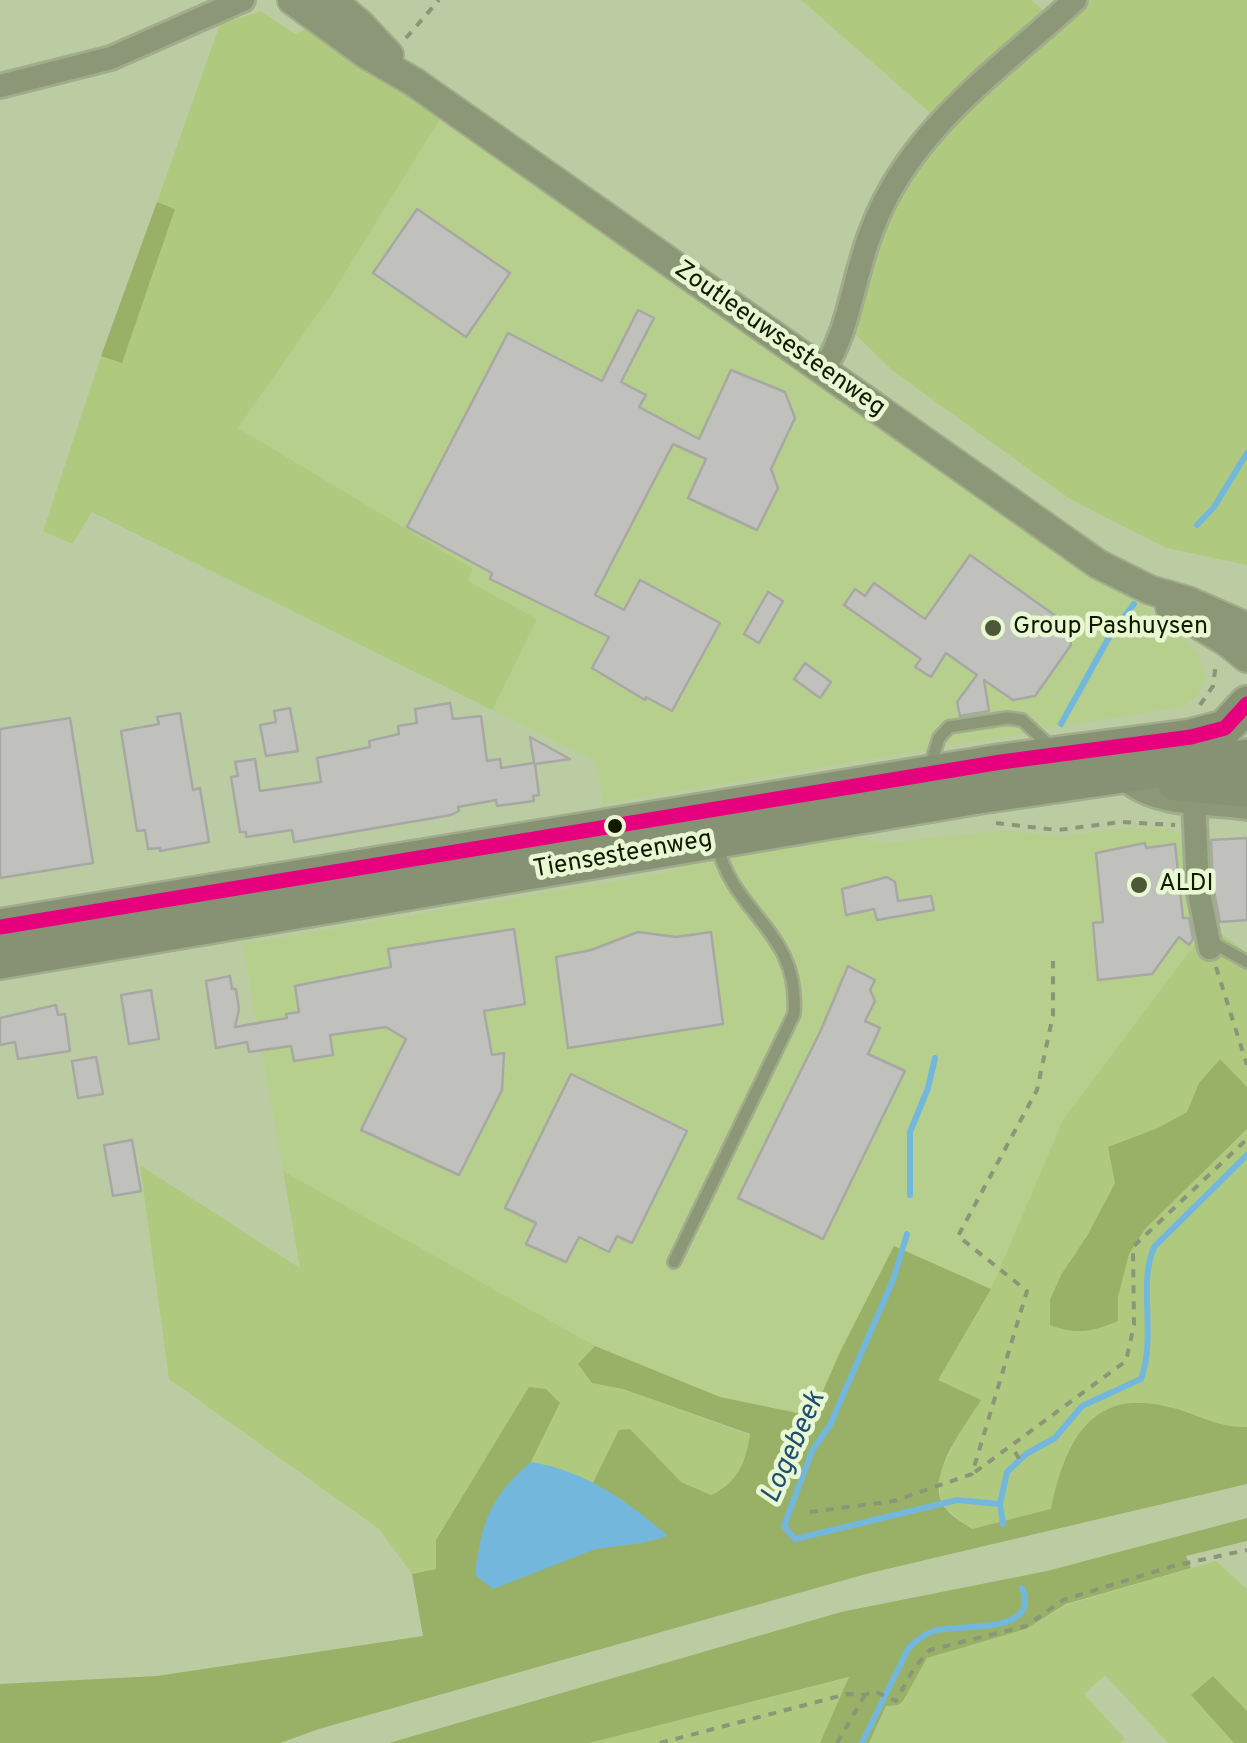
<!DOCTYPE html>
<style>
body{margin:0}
canvas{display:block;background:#bccca2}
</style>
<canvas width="1247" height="1743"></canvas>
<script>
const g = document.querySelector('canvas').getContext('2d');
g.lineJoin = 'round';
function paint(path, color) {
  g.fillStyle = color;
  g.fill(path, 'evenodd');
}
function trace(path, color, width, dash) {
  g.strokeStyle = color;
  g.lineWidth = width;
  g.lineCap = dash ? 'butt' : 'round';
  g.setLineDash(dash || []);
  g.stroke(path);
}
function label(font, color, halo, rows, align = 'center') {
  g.font = font + ' Overpass,sans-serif';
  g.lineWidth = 9;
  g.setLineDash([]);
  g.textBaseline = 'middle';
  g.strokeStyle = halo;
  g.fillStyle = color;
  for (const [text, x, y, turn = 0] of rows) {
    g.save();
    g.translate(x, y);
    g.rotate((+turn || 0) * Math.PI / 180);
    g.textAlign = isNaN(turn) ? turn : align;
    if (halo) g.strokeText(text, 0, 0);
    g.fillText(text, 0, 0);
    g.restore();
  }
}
paint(new Path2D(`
 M440,119L933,463L1169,623L1199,656L1205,677L1198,695L1185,706L603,804L596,761L492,710L537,619L467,580L472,569L238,428L333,292Z
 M1123,828L1170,829L1183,836L1201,936L1063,1120L991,1289L894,1247L840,1352L813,1416L720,1397L595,1346L283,1171L243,944L668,872L703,857L853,836L884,843L1006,830L1058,837Z`), '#b6cf8d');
paint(new Path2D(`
 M801,0H1031L1048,14L936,118Z
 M1085,0H1247V565L1166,548L1070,499L893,371L851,330L885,219L930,142Z
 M261,11L295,34L312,26L440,119L333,292L238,428L473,569L468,581L537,619L492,710L92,512L72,544L43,531L101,356L122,362L175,209L157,202L220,24Z
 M1219,932L1247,953V1087L1220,1059L1199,1083L1187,1112L1158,1128L1115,1183L1087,1236L1118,1297L1129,1254L1145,1229L1247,1129V1427L1227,1428L1168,1406L1137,1402L1052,1510L972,1529L946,1509L940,1496V1472L952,1449L937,1380L991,1289L1063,1120L1201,936Z
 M140,1165L300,1268L283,1171L595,1346L579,1364L592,1383L623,1389L750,1435C746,1463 737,1483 711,1495L681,1482L656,1457L567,1535L512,1500L560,1403L436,1569L412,1574L379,1529L169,1379Z
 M1216,1561L1247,1589V1711L1213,1676L1191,1695L1234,1743H1168L1105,1675L1084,1694L1125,1739L1120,1743H869L886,1706L903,1701L927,1658L1026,1629L1066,1605Z
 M851,1677L820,1743H589Z`), '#afca7f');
paint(new Path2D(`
 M157,202L175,209L122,363L101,356Z
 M1220,1059L1247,1087V1129L1145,1229L1129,1254L1118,1297V1321C1092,1332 1076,1335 1050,1325V1300L1061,1275L1087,1236L1115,1183L1108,1147L1158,1128L1187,1112L1199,1083Z
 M894,1246L991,1289L938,1380L981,1400C965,1426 922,1479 946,1509C952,1517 964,1523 972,1529L1051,1509C1064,1447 1088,1388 1165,1406C1195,1412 1215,1428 1247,1427V1484L866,1574L319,1729L280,1743H0V1684L157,1676L423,1636L412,1574L436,1569V1540L529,1387L546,1389L560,1403L512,1500L567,1535L619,1430L630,1429L681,1482L711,1495C737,1483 746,1463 750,1434L623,1389L592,1383L578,1364L595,1346L720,1397L812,1416L840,1352Z
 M1247,1518V1541L1186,1556L1191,1568L1066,1604L1026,1629L927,1658L903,1701L898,1705L886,1706L869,1743H820L849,1677L589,1743H389L841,1612L1047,1571Z
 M1213,1676L1247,1711V1743H1234L1191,1695Z`), '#98b166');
paint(new Path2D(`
 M531,1462C586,1471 627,1501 668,1536L643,1543L596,1549L493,1589L475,1575C481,1524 490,1496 531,1462Z`), '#73b7dc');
trace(new Path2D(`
 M1197,525L1214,507L1247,453
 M1061,724L1112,632L1134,604
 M910,1195V1132L928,1088L935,1058
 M907,1234L893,1280L830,1425L812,1451L784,1526L795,1539L957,1500L1000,1504
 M1003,1524L1000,1504L1007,1472L1026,1454L1055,1438L1082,1406L1141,1379C1157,1336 1137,1279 1155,1246L1247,1155
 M862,1743L908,1649C915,1641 923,1635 934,1631C961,1623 1041,1636 1022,1588`), '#73b7dc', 6);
const building = new Path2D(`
 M417,209L510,273L466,337L373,273Z
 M638,310L654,318L621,382L646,395L639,407L699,439L731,370L785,392L795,418L771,469L778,488L757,530L688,498L706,459L673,444L595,595L624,610L640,580L720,623L672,711L646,697L645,700L592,668L609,637L490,579L492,573L407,527L508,333L602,381Z
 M970,555L1067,624L1071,645L1035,696L1013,700L984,680L989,711L960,716L957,702L977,675L946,653L931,677L915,667L921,659L844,605L855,589L865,596L874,583L925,619Z
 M768,592L783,601L759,643L744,634Z
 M805,663L831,682L820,698L794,679Z
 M450,703L453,719L481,716L487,761L500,759L501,768L534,763L530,737L570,759L535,764L539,795L533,796L534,801L497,806L496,800L458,807L459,811L451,815L294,842L292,830L246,837V832H240L231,777L238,776L235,762L255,759L260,791L321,782L317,758L370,747L369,741L399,734L398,726L417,723L415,709Z
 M290,708L298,751L266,756L260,725L276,722L274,711Z
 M180,713L193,790L200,788L209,842L160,851V848L148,849L145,830L137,831L121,731L159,724L157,717Z
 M70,718L93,863L0,878V729Z
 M1247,838V920L1220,922L1213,886L1211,840Z
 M1145,843L1146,848L1175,844L1183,918H1189L1193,939L1189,945L1179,937L1152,974L1098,980L1093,923L1103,922L1096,853Z
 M887,877L895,882L898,901L931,896L934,910L877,920L874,909L846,915L842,889Z
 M514,929L525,1004L484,1011L492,1055L504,1053L502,1090L459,1175L361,1130L406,1039L386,1027L330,1035L333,1055L294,1061L291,1046L249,1052L247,1042L216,1048L206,981L230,976L232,989H236L239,1009L235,1027L287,1018L286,1014L299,1012L295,986L391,967L388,949Z
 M638,932L676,937L711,932L723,1024L568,1048L556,957L591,950Z
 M848,966L875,980L870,990L875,1001L865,1021L880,1028L868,1054L905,1071L823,1239L738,1198L821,1030Z
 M151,990L159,1039L129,1044L121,995Z
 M56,1005L58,1015L65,1014L70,1051L18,1059L15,1042L0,1045V1018Z
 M96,1057L103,1094L78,1098L72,1061Z
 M571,1074L687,1131L632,1243L617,1236L609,1252L579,1237L566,1262L526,1244L536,1223L505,1208Z
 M132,1140L141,1191L113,1196L104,1145Z`);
paint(building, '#c0c1bc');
trace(building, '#a7a8a3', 2.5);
const service = new Path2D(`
 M929,769L939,738L949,727L1007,718L1022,720L1051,747
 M1208,940L1247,962
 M674,1262L794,1014C800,930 733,915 717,844`);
const minor = new Path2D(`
 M0,86L111,58L243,0
 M823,371C851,327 853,275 873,227C911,128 1000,69 1075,0
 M1131,784C1163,807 1209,802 1247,808
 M1194,802L1198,888L1210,948`);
const tertiary = new Path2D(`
 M292,0L366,54L414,82L552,179L1098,564L1150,590L1188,601L1247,627
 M331,0L359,23L389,55
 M1170,607L1227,642L1247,658`);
const primary = new Path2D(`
 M1175,783L1247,789
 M0,927L1001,762L1191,737L1225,728L1247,704
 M0,961L978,796L1247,757`);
trace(service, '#a0ac8b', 16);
trace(minor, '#a0ac8b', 28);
trace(tertiary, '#a0ac8b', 32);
trace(primary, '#a0ac8b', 40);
trace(new Path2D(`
 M406,38L439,0
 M1200,705L1213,686L1216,664
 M996,823L1057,830L1121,822L1175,825
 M1216,967L1247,1065
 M1015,1452L1023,1465
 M975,1472L1126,1361L1134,1325L1133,1247L1247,1139
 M810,1512L894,1501L972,1474L1027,1291L958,1236L1037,1090L1053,1015V961
 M660,1743L847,1694L865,1695L874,1691L896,1701L914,1668L930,1650L1026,1626L1063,1600L1173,1566L1247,1550
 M837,1743L865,1695`), '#8b9578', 4, [8, 8]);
trace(service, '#8c9777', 11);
trace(minor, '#8c9777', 22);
trace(tertiary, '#8c9777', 28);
trace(primary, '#869273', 35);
trace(new Path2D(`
 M0,927L1001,762L1191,737L1225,728L1247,704`), '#e6007e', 15);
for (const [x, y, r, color] of [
 [993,628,10,"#4d5839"],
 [615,826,9,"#111a00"],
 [1139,885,10,"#4d5839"]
]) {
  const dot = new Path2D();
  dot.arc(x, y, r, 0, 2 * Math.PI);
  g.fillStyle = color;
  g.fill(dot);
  trace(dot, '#e8f8d2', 4);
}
label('25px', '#111a00', '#e8f8d2', [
 ["Zoutleeuwsesteenweg",779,340,35],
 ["Tiensesteenweg",623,856,-10]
]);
label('25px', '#111a00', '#e8f8d2', [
 ["Group Pashuysen",1013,628],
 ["ALDI",1159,885]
], 'left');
label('italic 28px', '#1f4d72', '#e8f8d2', [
 ["Logebeek",795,1448,-66]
]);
</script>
